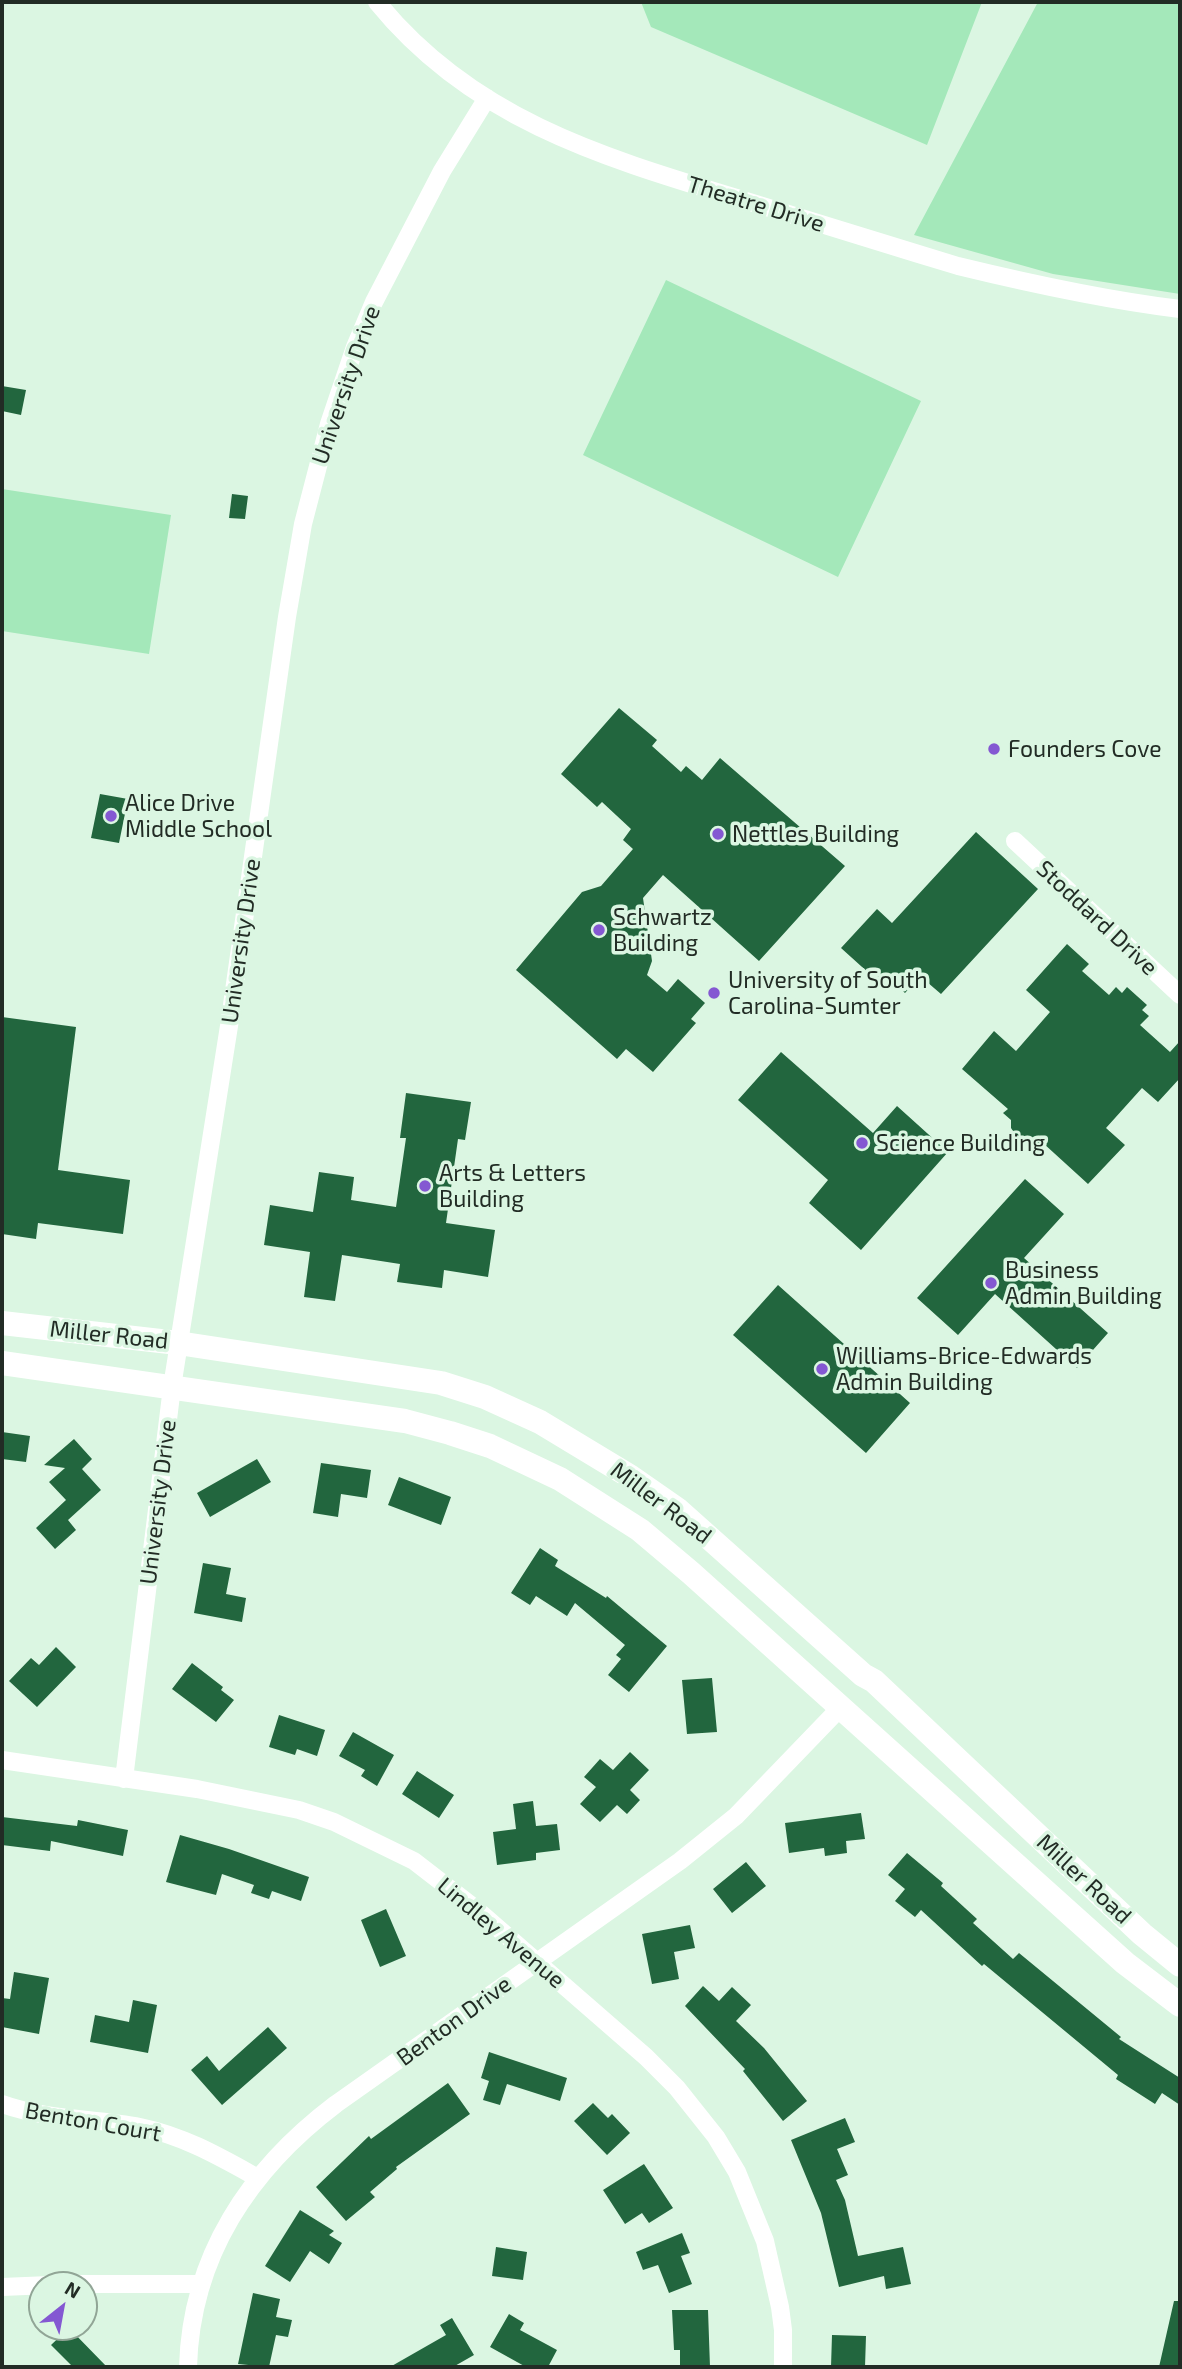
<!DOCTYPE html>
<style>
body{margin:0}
#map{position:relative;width:1182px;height:2369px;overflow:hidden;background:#dbf6e2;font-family:"Exo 2",sans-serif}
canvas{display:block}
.frame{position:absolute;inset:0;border:4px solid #222c25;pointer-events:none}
.north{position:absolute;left:28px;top:2271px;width:70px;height:70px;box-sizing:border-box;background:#dbf6e2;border:2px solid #91a596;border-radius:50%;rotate:31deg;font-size:19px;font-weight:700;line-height:28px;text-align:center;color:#222c25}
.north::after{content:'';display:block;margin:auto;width:24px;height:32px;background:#8458d2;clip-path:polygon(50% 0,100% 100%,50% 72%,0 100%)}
</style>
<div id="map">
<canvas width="1182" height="2369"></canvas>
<div class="frame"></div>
<div class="north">N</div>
</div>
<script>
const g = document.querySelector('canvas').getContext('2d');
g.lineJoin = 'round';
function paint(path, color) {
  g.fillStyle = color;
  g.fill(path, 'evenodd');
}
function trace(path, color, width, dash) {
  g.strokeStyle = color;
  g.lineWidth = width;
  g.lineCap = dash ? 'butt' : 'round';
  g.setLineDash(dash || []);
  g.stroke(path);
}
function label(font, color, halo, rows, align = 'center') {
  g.font = font + ' "Exo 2",sans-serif';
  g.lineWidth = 7;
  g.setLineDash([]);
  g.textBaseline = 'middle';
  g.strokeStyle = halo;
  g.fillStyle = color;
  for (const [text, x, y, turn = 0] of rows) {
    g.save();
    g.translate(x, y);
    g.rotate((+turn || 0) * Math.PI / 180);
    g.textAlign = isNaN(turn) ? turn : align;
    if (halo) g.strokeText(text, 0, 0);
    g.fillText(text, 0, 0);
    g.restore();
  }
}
paint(new Path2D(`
 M641,2H982L927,145L651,27Z
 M1038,2H1180V294L1053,274L914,235Z
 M666,280L921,401L838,577L583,455Z
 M2,489L171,515L149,654L2,631Z`), '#a4e8ba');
paint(new Path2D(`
 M2,386L26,390L21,415L2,411Z
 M232,494L248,496L245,519L229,518Z
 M619,708L657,740L652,746L681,772L686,766L702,780L720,758L845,866L759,961L663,875L643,898L652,961L647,975L667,992L678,979L705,1003L691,1019L696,1023L653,1072L626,1049L617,1059L516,970L582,892L601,886L633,849L623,840L631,829L602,802L597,807L561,774Z
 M100,794L128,799L119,843L91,838Z
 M976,832L1038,889L941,994L920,976L905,993L889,978L882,985L841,948L877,909L892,923Z
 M1067,944L1089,964L1082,971L1109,995L1116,987L1122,993L1127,987L1147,1005L1142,1010L1149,1016L1140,1025L1170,1052L1180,1041V1078L1158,1102L1142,1088L1106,1128L1125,1145L1088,1184L1043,1143L1039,1148L1030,1140L1022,1139L1015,1134L1011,1128V1120L1003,1113L1008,1109L962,1069L994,1031L1016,1051L1050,1012L1026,990Z
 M2,1017L76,1027L58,1170L130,1180L123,1234L38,1223L36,1239L2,1234Z
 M781,1052L873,1133L897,1106L948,1152L861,1250L809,1203L828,1180L738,1100Z
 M406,1093L471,1102L465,1140L458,1139L446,1223L495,1230L488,1277L444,1270L442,1288L397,1282L400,1264L342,1255L335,1301L304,1297L310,1252L264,1245L270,1205L313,1212L319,1172L354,1177L351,1200L396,1207L406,1138H400Z
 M1025,1179L1064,1214L1024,1258L1108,1333L1077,1368L995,1294L958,1335L917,1298Z
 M778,1285L910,1403L866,1453L733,1335Z
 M2,1432L30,1436L26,1462L2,1459Z
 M74,1439L92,1459L82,1469L101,1490L68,1520L76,1530L55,1549L36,1528L66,1500L49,1482L65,1468L44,1465Z
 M257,1459L271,1482L210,1517L197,1493Z
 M321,1463L371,1470L367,1498L341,1494L338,1517L313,1513Z
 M399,1477L451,1497L441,1525L388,1505Z
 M540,1548L558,1560L555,1566L606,1598L607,1596L667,1646L629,1692L608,1675L621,1659L616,1655L625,1645L575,1603L567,1616L536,1596L530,1605L511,1593Z
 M203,1563L231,1568L226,1594L246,1598L242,1622L194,1613Z
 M56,1647L76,1667L37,1707L9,1681L31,1658L39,1665Z
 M192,1663L223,1687L221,1690L234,1700L216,1722L172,1689Z
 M712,1678L717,1732L687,1734L682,1680Z
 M279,1715L325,1730L317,1756L297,1749L295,1755L269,1747Z
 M353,1732L394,1755L377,1786L361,1776L365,1770L339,1756Z
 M630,1752L649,1770L630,1790L640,1800L627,1814L617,1805L600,1822L580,1804L596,1787L584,1777L600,1759L613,1770Z
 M417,1771L454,1795L439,1818L402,1794Z
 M533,1801L536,1826L557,1824L560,1850L536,1853V1860L497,1865L493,1832L516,1829L513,1804Z
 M861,1813L865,1839L846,1841L847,1853L825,1856L824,1848L789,1853L785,1823Z
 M2,1817L77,1826L78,1820L128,1830L123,1856L51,1841L50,1851L2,1845Z
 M180,1835L229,1849L309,1877L301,1901L272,1891L269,1899L251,1893L254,1885L222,1874L216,1895L166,1882Z
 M907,1853L943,1883L941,1886L977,1919L973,1923L1013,1959L1019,1953L1121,2037L1119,2039L1180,2078V2105L1162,2093L1155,2104L1116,2079L1118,2075L984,1964L982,1966L921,1910L915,1917L895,1901L905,1889L888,1875Z
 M746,1862L766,1886L732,1913L713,1889Z
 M386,1909L406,1956L380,1967L361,1920Z
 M690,1925L695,1948L674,1952L679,1979L652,1984L642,1934Z
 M14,1972L49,1978L39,2034L2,2027V1998L10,1999Z
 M703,1986L719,2001L732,1987L751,2005L736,2021L764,2048L807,2101L783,2121L743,2071L745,2069L685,2006Z
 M133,2000L157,2005L148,2053L90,2042L95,2015L129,2022Z
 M268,2027L287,2048L222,2105L191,2070L207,2056L219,2071Z
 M489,2052L567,2078L560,2101L507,2084L500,2105L483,2100L489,2081L481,2078Z
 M448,2083L470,2114L396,2167L397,2169L370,2192L375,2197L346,2221L316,2187L369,2136L371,2139Z
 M593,2103L608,2118L612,2114L630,2133L607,2155L574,2121Z
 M845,2118L855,2142L837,2149L848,2175L836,2180L845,2200L858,2256L903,2247L911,2284L886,2289L884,2276L839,2287L821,2213L791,2140Z
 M644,2164L673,2208L649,2223L642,2213L625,2224L603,2190Z
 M300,2210L334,2231L329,2235L342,2243L329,2264L310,2251L290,2282L265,2266Z
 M682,2233L690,2253L681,2256L692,2284L669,2293L658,2265L643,2270L636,2252Z
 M496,2247L527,2252L523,2280L492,2276Z
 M253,2293L280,2299L276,2317L292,2320L288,2337L276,2335L269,2367L238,2364Z
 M1174,2301H1180V2367H1159Z
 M672,2310H708L710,2367H680V2350H674Z
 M509,2314L524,2323L520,2330L557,2350L548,2367H526L490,2347Z
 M452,2318L474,2355L453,2367H390L446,2335L440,2325Z
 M69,2328L107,2367H73L51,2345Z
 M832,2335L866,2336L865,2367H831Z`), '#22663e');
trace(new Path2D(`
 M377,2C472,119 602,157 740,199C812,221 885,244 958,266C1032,284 1105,300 1180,309
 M1015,841L1180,995
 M2,1760L197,1789L299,1810L334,1822L414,1861L476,1909L646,2057L677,2088L716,2137L737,2172L765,2241L780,2307L783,2330V2367
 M124,1779L172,1387L229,1026L287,617L303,524L329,424L355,347L374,302L442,171L487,98
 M2,2104C46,2120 95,2118 140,2127C184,2136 220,2157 258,2178
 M2,2287L73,2284H200
 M188,2367C191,2256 250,2169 336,2104L680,1861L736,1816L841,1707`), '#fff', 18);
trace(new Path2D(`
 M2,1323L178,1343L441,1383L485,1397L540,1422L631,1477L677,1509L863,1675L874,1681L1142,1934L1180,1965
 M2,1363L405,1421L450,1433L490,1446L560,1479L640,1530L691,1573L1125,1963L1180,2005`), '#fff', 24);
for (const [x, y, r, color] of [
 [994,749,7,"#8458d2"],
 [111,816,7,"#8458d2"],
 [718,834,7,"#8458d2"],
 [599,930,7,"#8458d2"],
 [714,993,7,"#8458d2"],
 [862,1143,7,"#8458d2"],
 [425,1186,7,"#8458d2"],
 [991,1283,7,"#8458d2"],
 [822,1369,7,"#8458d2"]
]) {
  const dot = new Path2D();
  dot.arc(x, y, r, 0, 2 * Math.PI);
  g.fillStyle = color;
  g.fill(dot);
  trace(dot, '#dbf6e2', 2.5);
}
label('23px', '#222c25', '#dbf6e2', [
 ["Theatre Drive",756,204,17],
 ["University Drive",346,385,-71],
 ["Stoddard Drive",1097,918,43],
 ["University Drive",241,941,-82],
 ["Miller Road",109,1335,6],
 ["University Drive",158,1502,-83],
 ["Miller Road",661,1503,37],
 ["Miller Road",1084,1879,43],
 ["Lindley Avenue",501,1933,40],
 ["Benton Drive",454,2021,-36],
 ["Benton Court",93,2122,10]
]);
label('23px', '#222c25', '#dbf6e2', [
 ["Founders Cove",1008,749],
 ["Alice Drive",125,803],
 ["Middle School",125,829],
 ["Nettles Building",732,834],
 ["Schwartz",613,917],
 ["Building",613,943],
 ["University of South",728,980],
 ["Carolina-Sumter",728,1006],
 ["Science Building",876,1143],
 ["Arts & Letters",439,1173],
 ["Building",439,1199],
 ["Business",1005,1270],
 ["Admin Building",1005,1296],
 ["Williams-Brice-Edwards",836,1356],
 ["Admin Building",836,1382]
], 'left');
</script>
